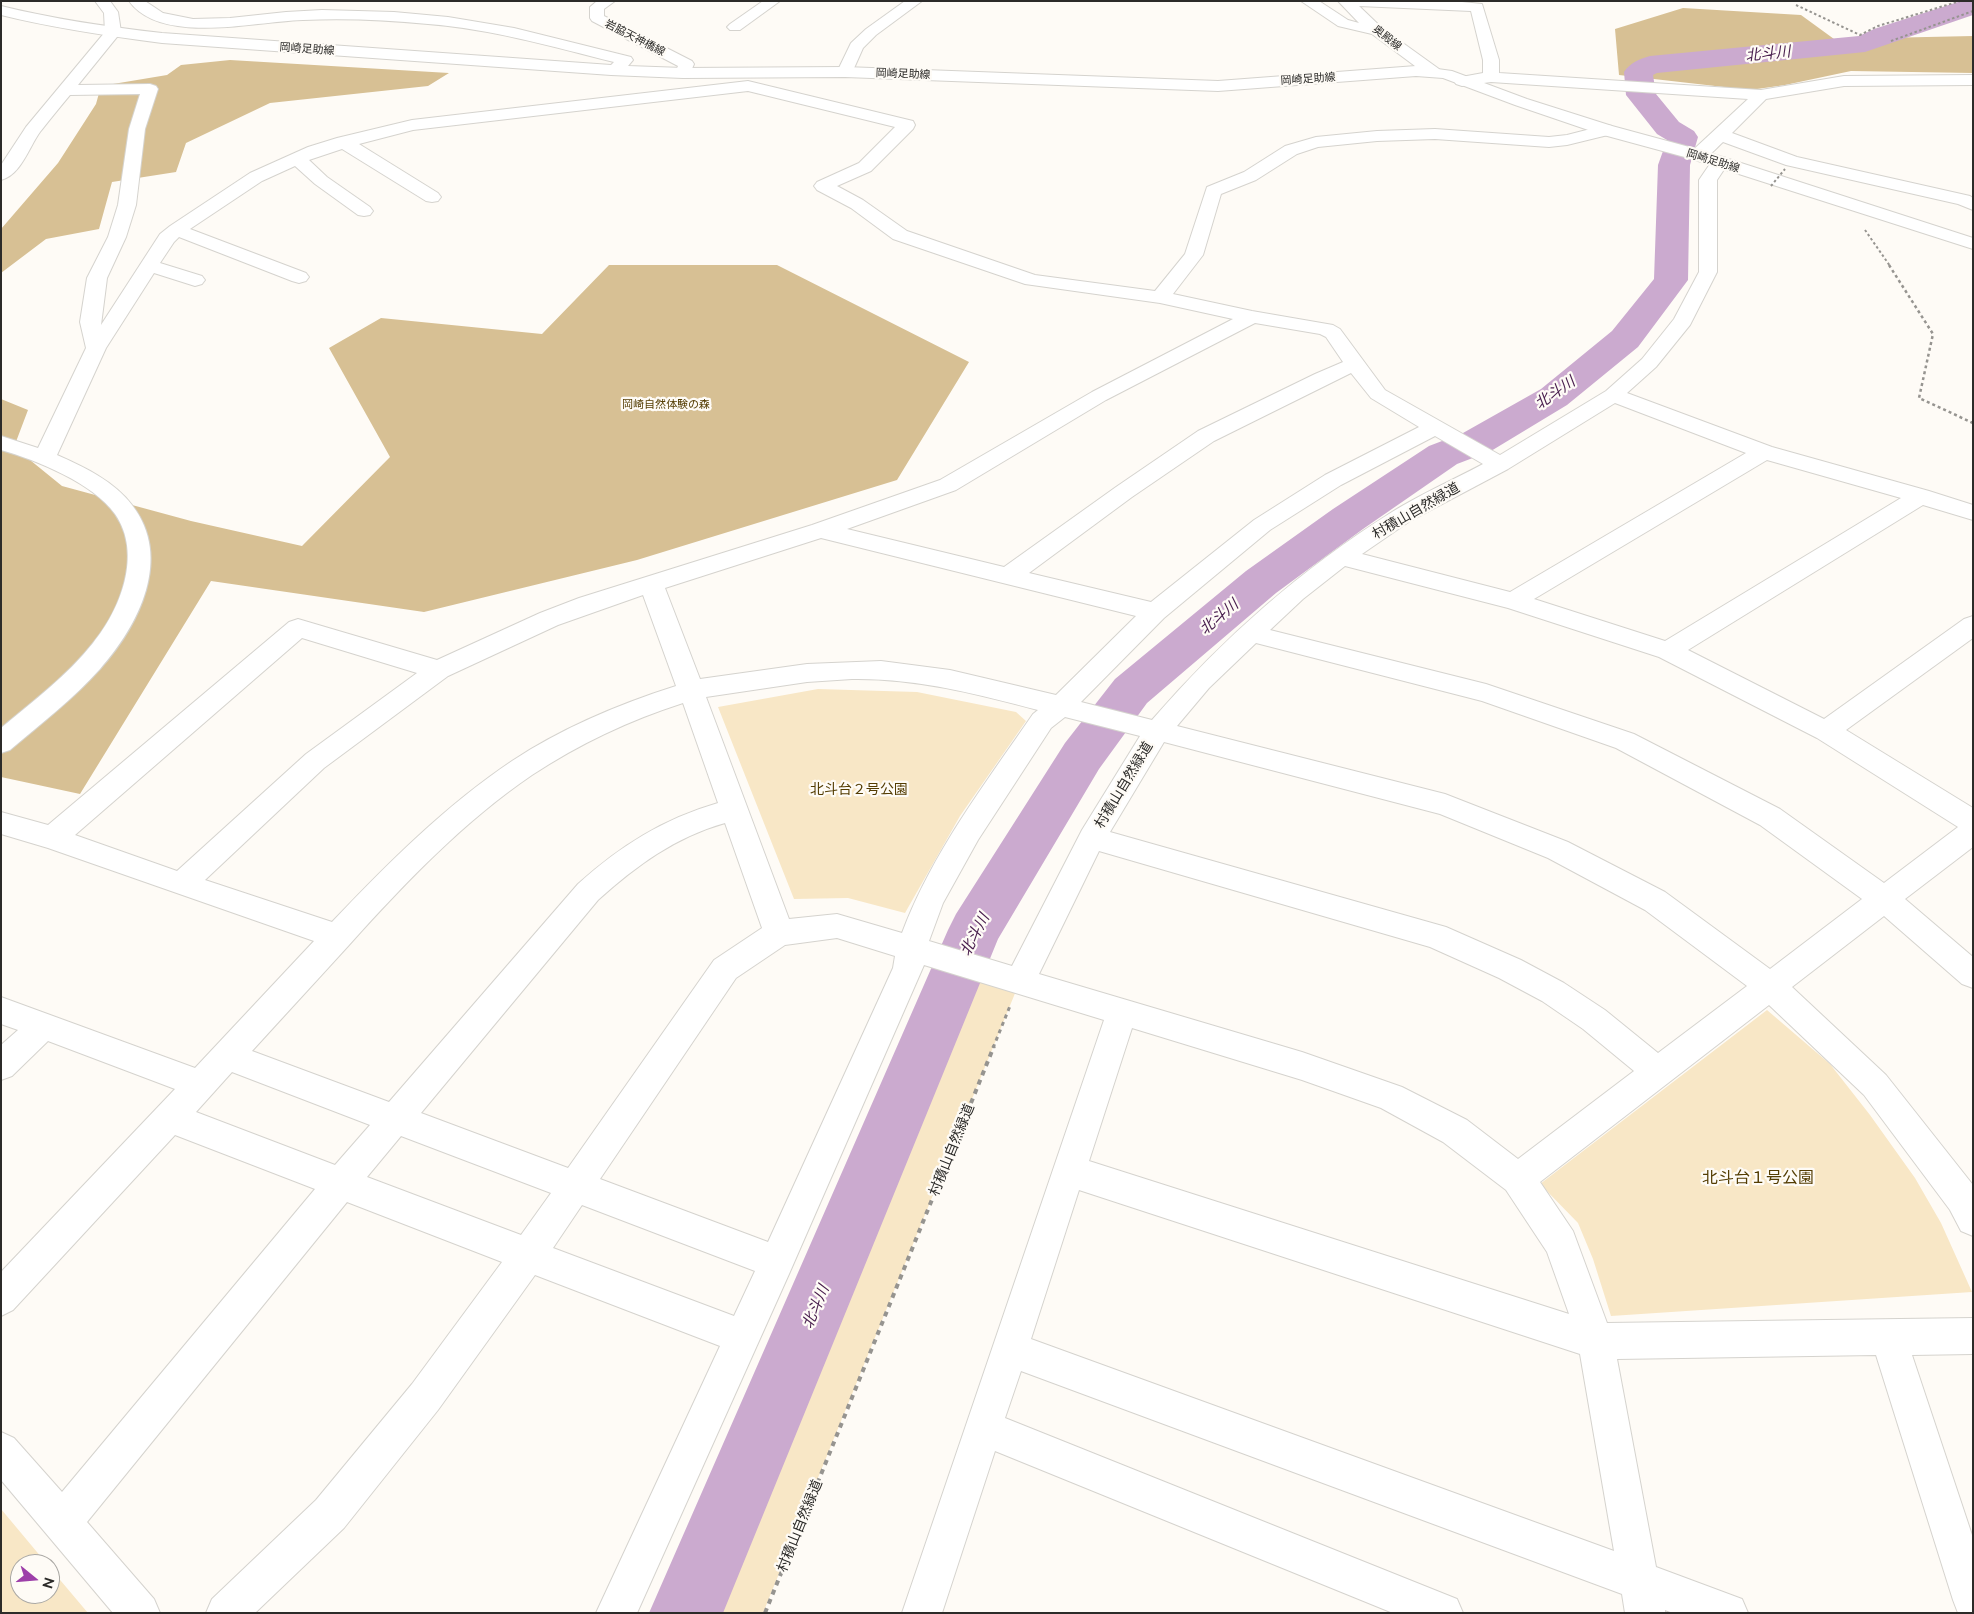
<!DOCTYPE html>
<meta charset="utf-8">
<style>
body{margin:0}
#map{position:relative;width:1974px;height:1614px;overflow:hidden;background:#fefbf6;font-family:Raleway,sans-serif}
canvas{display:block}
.frame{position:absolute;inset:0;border:2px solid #2c2b29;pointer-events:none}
.north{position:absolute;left:10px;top:1554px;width:50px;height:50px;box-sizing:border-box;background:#fefbf6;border:1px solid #aaa8a4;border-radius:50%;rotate:107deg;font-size:14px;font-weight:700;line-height:20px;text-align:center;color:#2c2b29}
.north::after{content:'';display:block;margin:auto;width:18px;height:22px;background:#9d3fa9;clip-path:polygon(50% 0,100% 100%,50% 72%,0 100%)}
</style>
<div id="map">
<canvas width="1974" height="1614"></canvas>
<div class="frame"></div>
<div class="north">N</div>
</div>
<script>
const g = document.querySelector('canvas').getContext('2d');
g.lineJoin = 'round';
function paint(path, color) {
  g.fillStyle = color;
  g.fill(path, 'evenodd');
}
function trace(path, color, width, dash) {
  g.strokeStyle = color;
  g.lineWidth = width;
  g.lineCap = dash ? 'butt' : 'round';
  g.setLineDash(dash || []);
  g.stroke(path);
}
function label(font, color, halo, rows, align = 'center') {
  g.font = font + ' Raleway,"Noto Sans JP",sans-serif';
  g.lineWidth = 4.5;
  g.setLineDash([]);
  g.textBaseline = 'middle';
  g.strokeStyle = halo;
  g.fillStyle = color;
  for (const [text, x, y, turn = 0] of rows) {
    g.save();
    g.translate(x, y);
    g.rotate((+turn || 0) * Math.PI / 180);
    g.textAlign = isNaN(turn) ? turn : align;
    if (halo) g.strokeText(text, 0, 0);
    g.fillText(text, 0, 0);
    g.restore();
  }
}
paint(new Path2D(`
 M818,689L917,692L1016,712L1026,721L960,816L905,913L848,898L794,899L718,707Z
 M972,967L1020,981L763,1613H693Z
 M1767,1010L1830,1064L1870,1115L1915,1178L1941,1223L1972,1292L1611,1316L1593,1259L1578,1223L1540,1184Z
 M1,1509L47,1564H20V1594H50V1568L88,1613H1Z`), '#f8e7c6');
paint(new Path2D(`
 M1683,8L1801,15L1834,39L1973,36V73L1851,71L1785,85L1750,90L1619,75L1615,29Z
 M230,60L449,73L428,86L270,103L186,143L176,172L112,182L99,229L46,239L1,273V229L58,163L96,104L101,86L167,75L181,65Z
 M609,265H777L969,362L897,480L637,560L424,612L211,581L80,794L1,777V399L28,410L14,447L62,486L191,521L302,546L390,457L329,348L381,318L542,334Z`), '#d7c094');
paint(new Path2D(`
 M1961,1H1973V15L1865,52L1657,73L1653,75L1656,94L1679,122L1694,131L1698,137L1690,165L1688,280L1638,347L1567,405L1491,451L1457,464L1363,529L1276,593L1147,703L1099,769L998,939L723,1613H649L948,930L956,914L1065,743L1115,679L1246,571L1333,509L1429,446L1463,433L1541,389L1612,331L1654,279L1658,165L1667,140L1657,134L1626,95L1624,72C1630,63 1639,59 1650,56L1859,36L1874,29Z`), '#cbaacf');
const minor = new Path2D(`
 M95,1H110L118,12L121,32L78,85L150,84L156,86L158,89L145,129L136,205L126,237L107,278L101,325L160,234L170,226L250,173L308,147L337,138L412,120L748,81L913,121L915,125L913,129L871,171L837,186L863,200L907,231L1035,275L1155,291L1185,254L1207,187L1244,172L1285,146L1316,137L1377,131L1435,129L1549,137L1567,135L1606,125L1612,126L1614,130L1612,134L1567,145L1549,147L1435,139L1377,141L1318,147L1297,154L1256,180L1221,194L1203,255L1173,294L1252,311L1333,325L1340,329L1385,390L1500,455L1606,391L1642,359L1674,319L1699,272V180L1714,158L1720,157L1726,158L1729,162L1717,180V272L1690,325L1656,367L1627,393L1772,447L1929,491L1973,505V520L1923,505L1688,650L1824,719L1964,619L1973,616V638L1846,730L1973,808V847L1905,899L1973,957V988L1962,984L1884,916L1792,987L1886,1075L1973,1185V1236L1961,1231L1950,1210L1864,1095L1769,1005L1540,1182L1573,1231L1607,1323L1973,1318V1354L1912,1355L1973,1538V1613H1958L1953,1600L1876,1355L1617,1359L1656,1567L1742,1599L1748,1613H1673L1665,1610V1613H1625L1622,1594L1021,1371L1005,1418L1457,1599L1463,1613H1393L995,1451L942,1613H902L1104,1020L924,965L789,1274L637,1613H596L720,1346L535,1275L438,1410L344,1528L255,1613H206L212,1599L316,1500L412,1384L502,1262L347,1202L87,1522L154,1599L160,1613H113L1,1480V1432L14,1438L62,1492L315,1189L175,1135L13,1310L1,1316V1272L175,1089L48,1041L12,1076L1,1080V1045L18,1030L1,1024V997L195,1068L314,941L48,848L1,834V812L48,825L289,622L298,619L437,660L540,613L579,598L812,525L940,480L1092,392L1233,319L1160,303L1025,284L893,239L851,208L817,190L814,186L817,182L859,163L895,127L748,91L413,130L359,144L438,193L441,197L438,201L432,202L426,201L342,149L309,160L327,177L370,207L373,211L370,215L364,216L358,215L315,184L295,166L262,181L190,229L306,273L309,277L306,281L299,283L292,281L179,237L174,242L160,263L202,276L205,280L202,284L195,286L154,273L106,348L57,455C84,467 114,481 132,505C173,558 139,625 100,669C73,699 41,724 10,750L1,753V728C33,701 67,676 93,643C120,610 143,554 115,514C93,483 36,460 1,450V436L38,448L86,348L80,322L87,278L108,237L118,205L129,129L140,94L70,95C60,107 50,119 40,132C29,147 21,175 1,180V165L26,127L105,32L104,13ZM1255,323L1320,334L1326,337L1343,362L1315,374L1198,431L1116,487L1004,567L847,529L956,490L1106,400ZM1351,373L1371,398L1419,427L1325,475L1254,520L1151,602L1029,573L1132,497L1214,441ZM1615,403L1746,453L1510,592L1362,554L1410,521L1508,469ZM1435,436L1483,464C1453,480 1421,494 1392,512C1301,569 1222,639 1152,720L1081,702L1164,618L1270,530L1341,485ZM1767,460L1901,498L1665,641L1534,599ZM821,538L1136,616L1056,695L950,670L881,661L807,664L700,679L665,588ZM1345,566L1508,608L1659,657L1817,738L1958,827L1884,883L1780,809L1634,734L1486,684L1270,630L1303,599ZM643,595L676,686C619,704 562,728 512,761C445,806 387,864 332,922L205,880L324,768L448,676L558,625ZM302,638L417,673L306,754L177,871L75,835ZM1256,643L1482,701L1616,748L1760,825L1862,899L1770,969L1665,892L1568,842L1445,794L1177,726L1209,688ZM852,679C916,678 977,694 1038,710L1033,714C985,784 932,853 902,933L837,914L789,919L706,697L807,682ZM683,703L718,803C663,819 620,846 578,884L389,1102L252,1051C284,1016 317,980 349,945C405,883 463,822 532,775C579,744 630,720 683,703ZM1065,717L1140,736L1082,830L1012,966L929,941L943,903L978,840L1051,728ZM1164,742L1440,814L1548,858L1645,910L1747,986L1658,1053L1605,1010L1564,983L1521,960L1446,927L1110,832ZM725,823L762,928L714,960L568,1168L421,1113L598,900C636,866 675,837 725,823ZM1099,851L1430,947L1499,978L1542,1001L1583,1029L1634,1071L1518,1159L1467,1120L1402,1087L1302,1052L1039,974ZM837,938L895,956L893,968L768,1242L600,1179L736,978L785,945ZM1132,1028L1302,1080L1381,1108L1443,1142L1506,1190L1547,1252L1569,1314L1089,1161ZM232,1072L370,1125L335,1165L196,1112ZM401,1136L551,1193L521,1235L367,1177ZM1079,1190L1580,1354L1614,1551L1031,1339ZM582,1205L755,1271L734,1316L553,1248Z
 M597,1H615L604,9V16L692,61L694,64L689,76H677L675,73L678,66L592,21L590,18V7Z
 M763,1H780L740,30H730L727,27L730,24Z
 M905,1H922L876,35L863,48L851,75H839L837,72L851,43L866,29Z
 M1301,1H1319L1348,20L1359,23L1338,1H1452L1482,4L1499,60V73L1761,90L1844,76L1973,75V85L1844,86L1766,99L1732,133L1797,157L1970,196L1973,198V210L1958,204L1786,165L1723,142C1714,150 1706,162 1692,159L1689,155L1692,151L1748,99L1491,82L1462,86L1456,84L1454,81L1456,78L1483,73V60L1471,11L1359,6L1382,28L1439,69L1441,72L1439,75H1427L1372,34L1338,26Z`);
const major = new Path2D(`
 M129,1H145L163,13L193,19L230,18L286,12L322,10L394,12L448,17L514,28L631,57L633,60L628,66L683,68L845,67L1218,81L1416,66L1452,71L1527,99L1612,126L1704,151L1973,238V249L1692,159L1600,134L1515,105L1443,78L1416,76L1218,91L845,77L683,78L611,75L162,43C108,36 54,28 1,15V6C54,19 108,27 162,33L611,65L614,62C553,47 492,29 428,24C387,20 345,18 303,20C257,21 161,46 129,1Z`);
trace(minor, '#d5d3ce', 2);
trace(major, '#d5d3ce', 2);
trace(new Path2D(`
 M1796,5L1860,35L1878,26L1960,1
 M1891,41L1973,11
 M1865,230L1890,266`), '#969490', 2, [2.5, 2.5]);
trace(new Path2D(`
 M1889,265L1933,334L1919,398L1973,423`), '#969490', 2.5, [3, 3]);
trace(new Path2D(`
 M993,1048L1010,1006`), '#969490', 3, [4, 4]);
trace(new Path2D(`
 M765,1613L994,1046`), '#969490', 4, [5, 5]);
paint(minor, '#fff');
paint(major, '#fff');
trace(new Path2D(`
 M1771,186L1785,169`), '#969490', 2, [2.5, 2.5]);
label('11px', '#2c2b29', '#fefbf6', [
 ["岩脇天神橋線",635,38,27],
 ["奥殿線",1387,38,38],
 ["岡崎足助線",307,49,4],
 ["岡崎足助線",903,74,2],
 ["岡崎足助線",1308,79,-4],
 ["岡崎足助線",1713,161,17]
]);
label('11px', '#543d03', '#fefbf6', [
 ["岡崎自然体験の森",666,405]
]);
label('14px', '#2c2b29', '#fefbf6', [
 ["村積山自然緑道",1416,511,-30],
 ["村積山自然緑道",1124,785,-59],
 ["村積山自然緑道",952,1150,-68],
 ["村積山自然緑道",800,1526,-68]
]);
label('14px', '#543d03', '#fefbf6', [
 ["北斗台２号公園",859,790]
]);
label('italic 15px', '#4a204f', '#fefbf6', [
 ["北斗川",1768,54,-6],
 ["北斗川",1555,393,-35],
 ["北斗川",1219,617,-40],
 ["北斗川",975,935,-63],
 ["北斗川",816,1307,-67]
]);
label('16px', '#543d03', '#fefbf6', [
 ["北斗台１号公園",1758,1178]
]);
</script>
